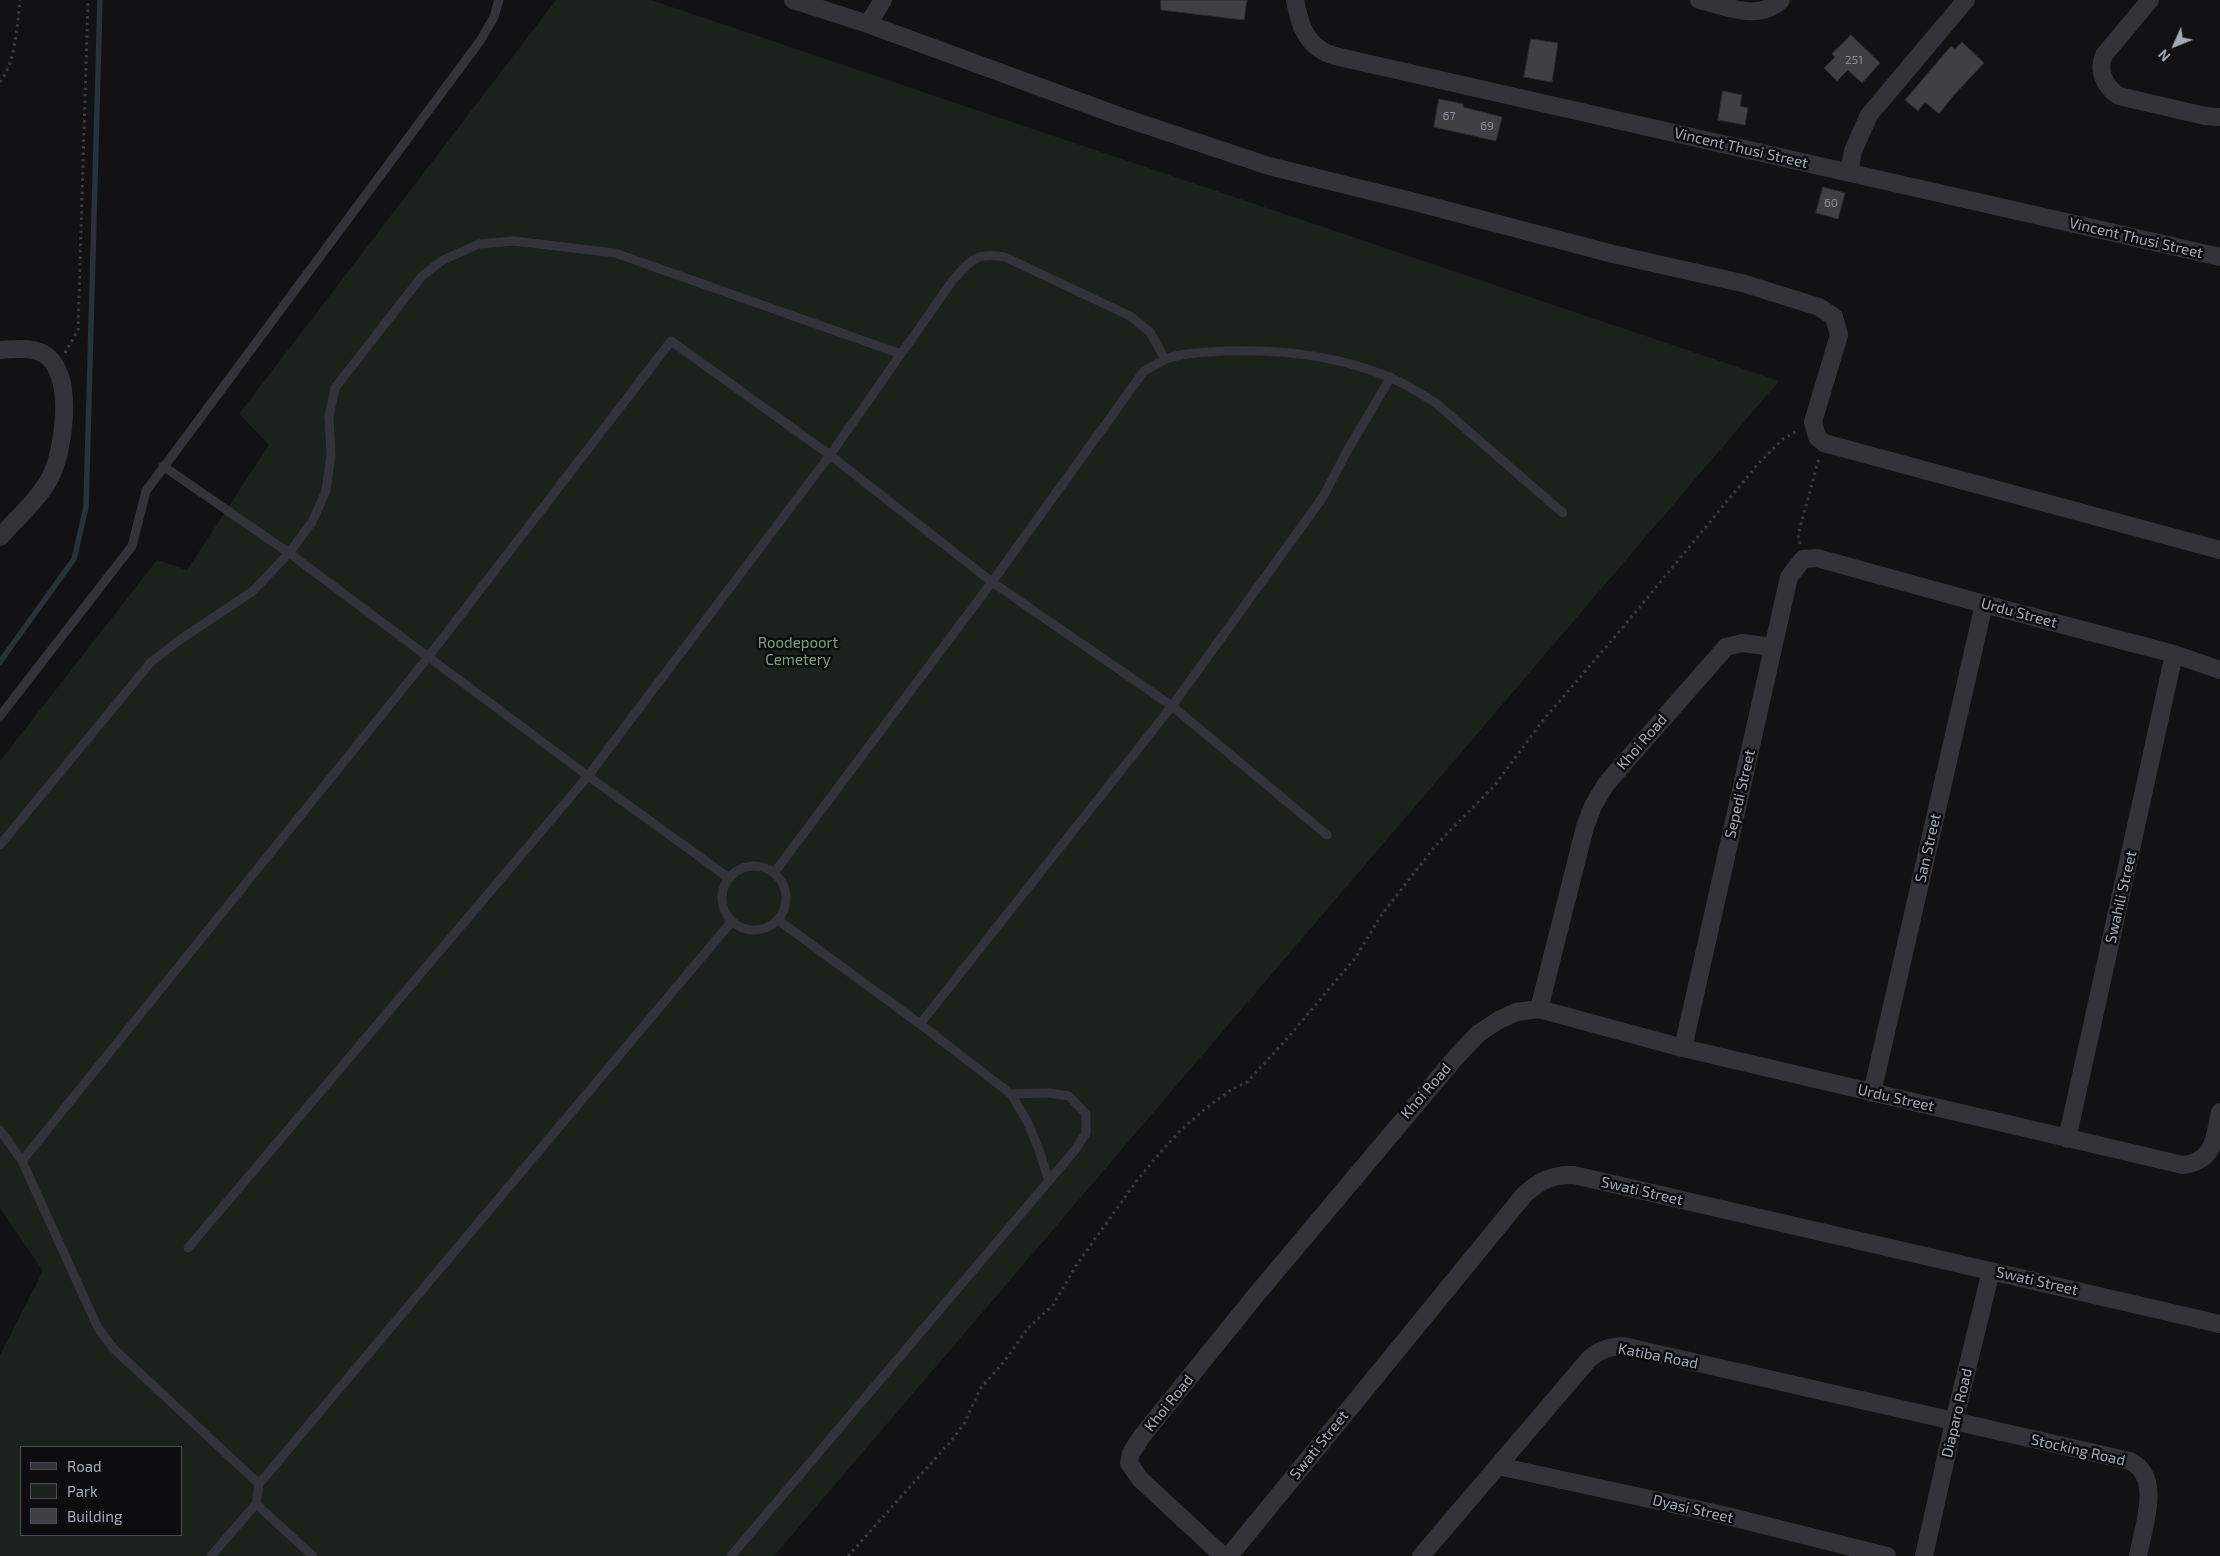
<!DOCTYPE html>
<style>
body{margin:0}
#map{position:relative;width:2220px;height:1556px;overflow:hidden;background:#121214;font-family:"Exo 2",sans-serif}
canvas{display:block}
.legend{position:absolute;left:20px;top:1446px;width:162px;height:90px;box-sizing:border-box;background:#0d0d0f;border:1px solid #494c52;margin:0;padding:6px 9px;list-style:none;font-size:15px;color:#a3aab6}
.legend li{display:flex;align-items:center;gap:10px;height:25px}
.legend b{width:25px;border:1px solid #494c52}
.north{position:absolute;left:2150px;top:20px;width:50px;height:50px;-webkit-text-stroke:4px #0d0d0f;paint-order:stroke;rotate:226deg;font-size:14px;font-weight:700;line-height:20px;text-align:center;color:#a3aab6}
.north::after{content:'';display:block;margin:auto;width:18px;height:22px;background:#a3aab6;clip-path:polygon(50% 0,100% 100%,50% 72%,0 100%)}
</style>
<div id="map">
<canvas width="2220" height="1556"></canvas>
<ul class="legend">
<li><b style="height:6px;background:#333439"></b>Road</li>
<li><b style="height:14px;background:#1a221b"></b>Park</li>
<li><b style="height:14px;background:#3e4044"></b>Building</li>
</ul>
<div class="north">N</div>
</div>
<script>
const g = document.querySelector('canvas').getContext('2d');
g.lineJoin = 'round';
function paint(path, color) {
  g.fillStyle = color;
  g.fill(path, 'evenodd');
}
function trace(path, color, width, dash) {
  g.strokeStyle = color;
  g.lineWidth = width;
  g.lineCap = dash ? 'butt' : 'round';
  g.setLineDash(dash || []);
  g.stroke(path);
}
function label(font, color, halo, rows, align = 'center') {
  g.font = font + ' "Exo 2",sans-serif';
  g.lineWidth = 5;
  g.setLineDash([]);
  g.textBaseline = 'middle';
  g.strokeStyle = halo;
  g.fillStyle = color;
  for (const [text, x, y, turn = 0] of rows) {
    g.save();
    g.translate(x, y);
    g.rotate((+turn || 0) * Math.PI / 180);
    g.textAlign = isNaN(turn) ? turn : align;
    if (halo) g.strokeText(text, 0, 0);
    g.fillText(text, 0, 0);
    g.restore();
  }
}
paint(new Path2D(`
 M556,0H651L1779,381L774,1556H0V1355L43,1271L0,1208V761L157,560L187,570L269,445L239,414ZM21,1447H181V1535H21Z`), '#1a221b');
trace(new Path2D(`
 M0,662L74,559L86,507L100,0`), '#283238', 5.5);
const building = new Path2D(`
 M1161,0H1247L1244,20L1161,10Z
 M1851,35L1880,63L1862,83L1848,70L1837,81L1824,68L1835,57L1832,54Z
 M1531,39L1558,43L1552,82L1524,77Z
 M1962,42L1984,63L1954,95L1939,114L1925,102L1918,111L1905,100L1951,46L1955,49Z
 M1723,91L1742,95L1740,106L1748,108L1745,125L1718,120Z
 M1439,99L1463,104V107L1502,117L1496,141L1434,127Z
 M1823,187L1845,193L1838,219L1816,213Z`);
paint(building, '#3e4044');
trace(building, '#2c2c30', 1);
trace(new Path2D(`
 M0,82C16,61 17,26 20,0
 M65,353L78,330L88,0
 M1800,544L1798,535L1819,458
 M848,1556L951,1441L964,1424L980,1389L1003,1363L1029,1327L1053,1305L1077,1264L1138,1179L1164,1148L1184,1127L1205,1109L1232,1089L1247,1082L1285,1041L1356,957L1380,917L1436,845L1494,786L1544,719L1619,632L1757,465L1783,439L1797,431`), '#393c40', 3, [2.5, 4]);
trace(new Path2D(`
 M163,466L289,553L588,776L729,878
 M0,716L132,546L146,491L480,41L494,17L499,0
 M0,845L151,662L181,639L253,591L289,553L312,522L326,491L331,455L329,416L335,388L422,276L443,260L479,244L514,241L615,253L901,354
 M722 898a32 32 0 1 1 64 0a32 32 0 1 1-64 0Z
 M774,873L992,582L1144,371C1150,368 1157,363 1164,360C1176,354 1194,353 1208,352C1269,348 1335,354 1391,378C1408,385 1422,394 1437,404L1563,513
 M778,920L920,1024L1011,1094L1027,1121L1039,1150L1049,1181
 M920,1024L1172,706L1323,497L1347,451L1391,377
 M0,1130L22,1161L98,1328L114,1349L259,1484
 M22,1161L429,656L671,341L830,455L992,582L1172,706L1327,835
 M188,1248L588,776L830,455L953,280C972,259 976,252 1005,257L1130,316L1150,332L1165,359
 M256,1504L313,1556
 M211,1556L256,1504L259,1484L732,921
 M731,1556L1075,1150L1086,1133V1114L1069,1096L1049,1093L1011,1094`), '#333439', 9);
trace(new Path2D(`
 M793,0L868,24L1119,116L1269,166L1415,202L1613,254L1742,283L1819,307L1834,317L1839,335L1813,422L1817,437L1824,443L2220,550
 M1295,0C1300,27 1307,48 1335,56L2220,257
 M1699,0C1726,6 1759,22 1781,0
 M2150,0L2104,55C2097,71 2105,87 2119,96L2205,116L2220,117
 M868,24L883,0
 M1849,172L1853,151L1869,115L1966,0
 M0,350C16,349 35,346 48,357C74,379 64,451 50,478C38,500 17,518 0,537
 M1539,1009L1585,827L1593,806L1606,784L1726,647L1742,643L1773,647
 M1683,1048L1789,577L1803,559L1817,558L1984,604L2174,654L2220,670
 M1872,1093L1984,604
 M2067,1139L2174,654
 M1498,1466L1723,1515L1887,1556
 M1223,1556L1140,1479L1129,1463L1131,1453L1142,1436L1256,1295L1456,1057L1479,1033L1499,1020L1516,1012L1539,1009L1683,1048L2183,1165C2215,1161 2214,1139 2220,1112
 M1229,1556L1524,1195C1539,1181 1553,1174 1574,1175L2220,1324
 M1421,1556L1590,1358C1601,1349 1609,1347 1623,1346L2130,1461C2163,1477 2143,1527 2138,1556
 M1924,1556L1954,1422L1991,1271`), '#333439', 18);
label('12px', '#8a909a', null, [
 ["251",1854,60],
 ["67",1449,116],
 ["69",1487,126],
 ["60",1831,203]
]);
label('15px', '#a3aab6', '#0d0d0f', [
 ["Vincent Thusi Street",1741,148,13],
 ["Vincent Thusi Street",2136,238,13],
 ["Urdu Street",2019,613,15],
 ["Khoi Road",1642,742,-49],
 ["Sepedi Street",1740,794,-77],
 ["San Street",1928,848,-77],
 ["Swahili Street",2121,897,-77],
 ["Khoi Road",1426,1091,-49],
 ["Urdu Street",1896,1098,13],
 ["Swati Street",1642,1191,13],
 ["Swati Street",2037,1281,13],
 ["Katiba Road",1658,1356,11],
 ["Khoi Road",1169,1403,-51],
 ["Diaparo Road",1957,1413,-77],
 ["Swati Street",1319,1445,-51],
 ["Stocking Road",2078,1450,13],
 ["Dyasi Street",1693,1509,13]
]);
label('15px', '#79a278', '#0d0d0f', [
 ["Roodepoort",798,643],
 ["Cemetery",798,660]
]);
</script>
